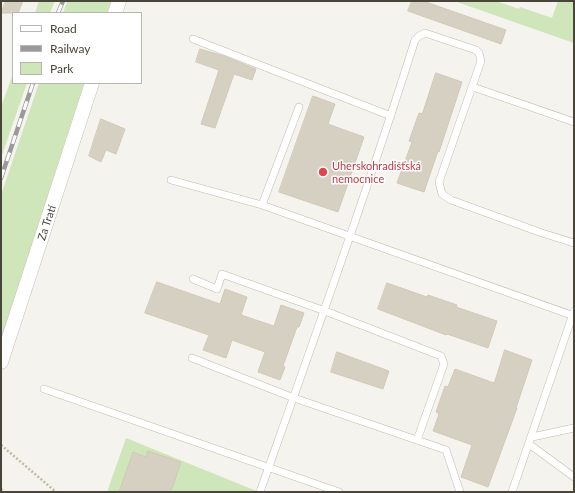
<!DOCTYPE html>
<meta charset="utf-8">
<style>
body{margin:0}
#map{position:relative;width:575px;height:493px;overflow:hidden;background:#f5f3ed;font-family:Lato,sans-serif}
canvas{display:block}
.frame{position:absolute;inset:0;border:2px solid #4a453a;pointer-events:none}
.legend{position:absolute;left:12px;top:12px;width:130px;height:72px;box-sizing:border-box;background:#fff;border:1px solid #b7b5b0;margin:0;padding:5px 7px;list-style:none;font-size:12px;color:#4a453a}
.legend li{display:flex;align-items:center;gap:8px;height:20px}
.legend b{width:20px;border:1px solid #b7b5b0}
</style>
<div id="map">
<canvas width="575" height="493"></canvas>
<div class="frame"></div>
<ul class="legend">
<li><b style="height:5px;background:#fff"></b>Road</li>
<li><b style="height:5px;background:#9a9a9a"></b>Railway</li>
<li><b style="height:11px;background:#cee6b9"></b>Park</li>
</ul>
</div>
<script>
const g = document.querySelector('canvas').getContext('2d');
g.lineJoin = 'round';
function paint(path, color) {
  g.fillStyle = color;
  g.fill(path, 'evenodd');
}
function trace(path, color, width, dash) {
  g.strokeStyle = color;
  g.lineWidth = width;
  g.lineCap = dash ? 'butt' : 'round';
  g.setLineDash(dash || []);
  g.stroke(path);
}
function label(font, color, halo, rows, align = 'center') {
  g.font = font + ' Lato,sans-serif';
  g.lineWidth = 3;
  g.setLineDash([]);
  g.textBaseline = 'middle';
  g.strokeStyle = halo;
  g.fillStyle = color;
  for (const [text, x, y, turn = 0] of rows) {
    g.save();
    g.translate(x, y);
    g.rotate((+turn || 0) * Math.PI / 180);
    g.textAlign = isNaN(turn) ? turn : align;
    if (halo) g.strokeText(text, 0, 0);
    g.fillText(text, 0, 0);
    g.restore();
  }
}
paint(new Path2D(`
 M39,1H55L50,13H35Z
 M67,1H111L107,13H63Z
 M454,1H496L519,9L520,7L552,18L558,1H574V43Z
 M13,74V83H27L1,158V107Z
 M39,83H84L1,339V195Z
 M126,438L259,492H107Z`), '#cee6b9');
const building = new Path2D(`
 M6,1H23L18,13H1Z
 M412,1H423L506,30L501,44L408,11Z
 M200,49L224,56L256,69L252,80L234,74L215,128L201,124L219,70L196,62Z
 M436,73L462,82L439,152L438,151L424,192L397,183L412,142L409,141L419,113L422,114Z
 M313,96L335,104L328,124L364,137L338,212L279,192Z
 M101,119L125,129L116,154L106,150L101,162L89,156Z
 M157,282L220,304L225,289L247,297L241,315L274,326L281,305L304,313L299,327H297L283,366L285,367L280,380L258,372L265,352L232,340L226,358L203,350L209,335L145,313Z
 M387,283L427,297L428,295L457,305L456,307L497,321L488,348L447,334L446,335L378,309Z
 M505,350L532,360L516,408H517L488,487L461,477L472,445L433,431L439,414L436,412L445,386L448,387L455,369L494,383Z
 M337,352L389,371L383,389L331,372Z
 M148,451L181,462L171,492H119L133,452L146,457Z`);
paint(building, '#d6d0c3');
trace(building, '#d1c9b6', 1);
const lane = new Path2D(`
 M193,39L391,116
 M473,87L574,122
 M171,180L262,205L574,316
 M262,205L299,107
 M193,279L217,289L222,274L325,311L441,356L444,364L417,440
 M192,358L294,398L446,450L460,492
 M44,389L339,492
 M532,437L574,428
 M529,444L574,477
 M260,492C313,342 367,192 415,40L419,36L425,33L476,50L479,53L481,61L439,182L442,194L451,200L542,233L574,243
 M512,492L574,311`);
const street = new Path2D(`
 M115,13L119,1
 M1,362L92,83`);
trace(lane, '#c0bcaf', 8);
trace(street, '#c0bcaf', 15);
trace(new Path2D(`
 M1,445L56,492
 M1,489L5,492`), '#c1b9a2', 2.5, [2, 2]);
trace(lane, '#fff', 7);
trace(street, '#fff', 14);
const rail = new Path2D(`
 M58,13L63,1
 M1,178L33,83`);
trace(rail, '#9a9a9a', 4.5);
trace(rail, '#fff', 3, [9]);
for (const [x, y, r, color] of [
 [323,172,5,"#e0444e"]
]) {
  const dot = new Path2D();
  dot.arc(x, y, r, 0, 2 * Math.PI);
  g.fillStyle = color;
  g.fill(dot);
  trace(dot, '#fff', 1.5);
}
label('11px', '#be3a42', '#fff', [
 ["Uherskohradišťská",332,166],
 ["nemocnice",332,179]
], 'left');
label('11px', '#4a453a', '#fff', [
 ["Za Tratí",47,223,-72]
]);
</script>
